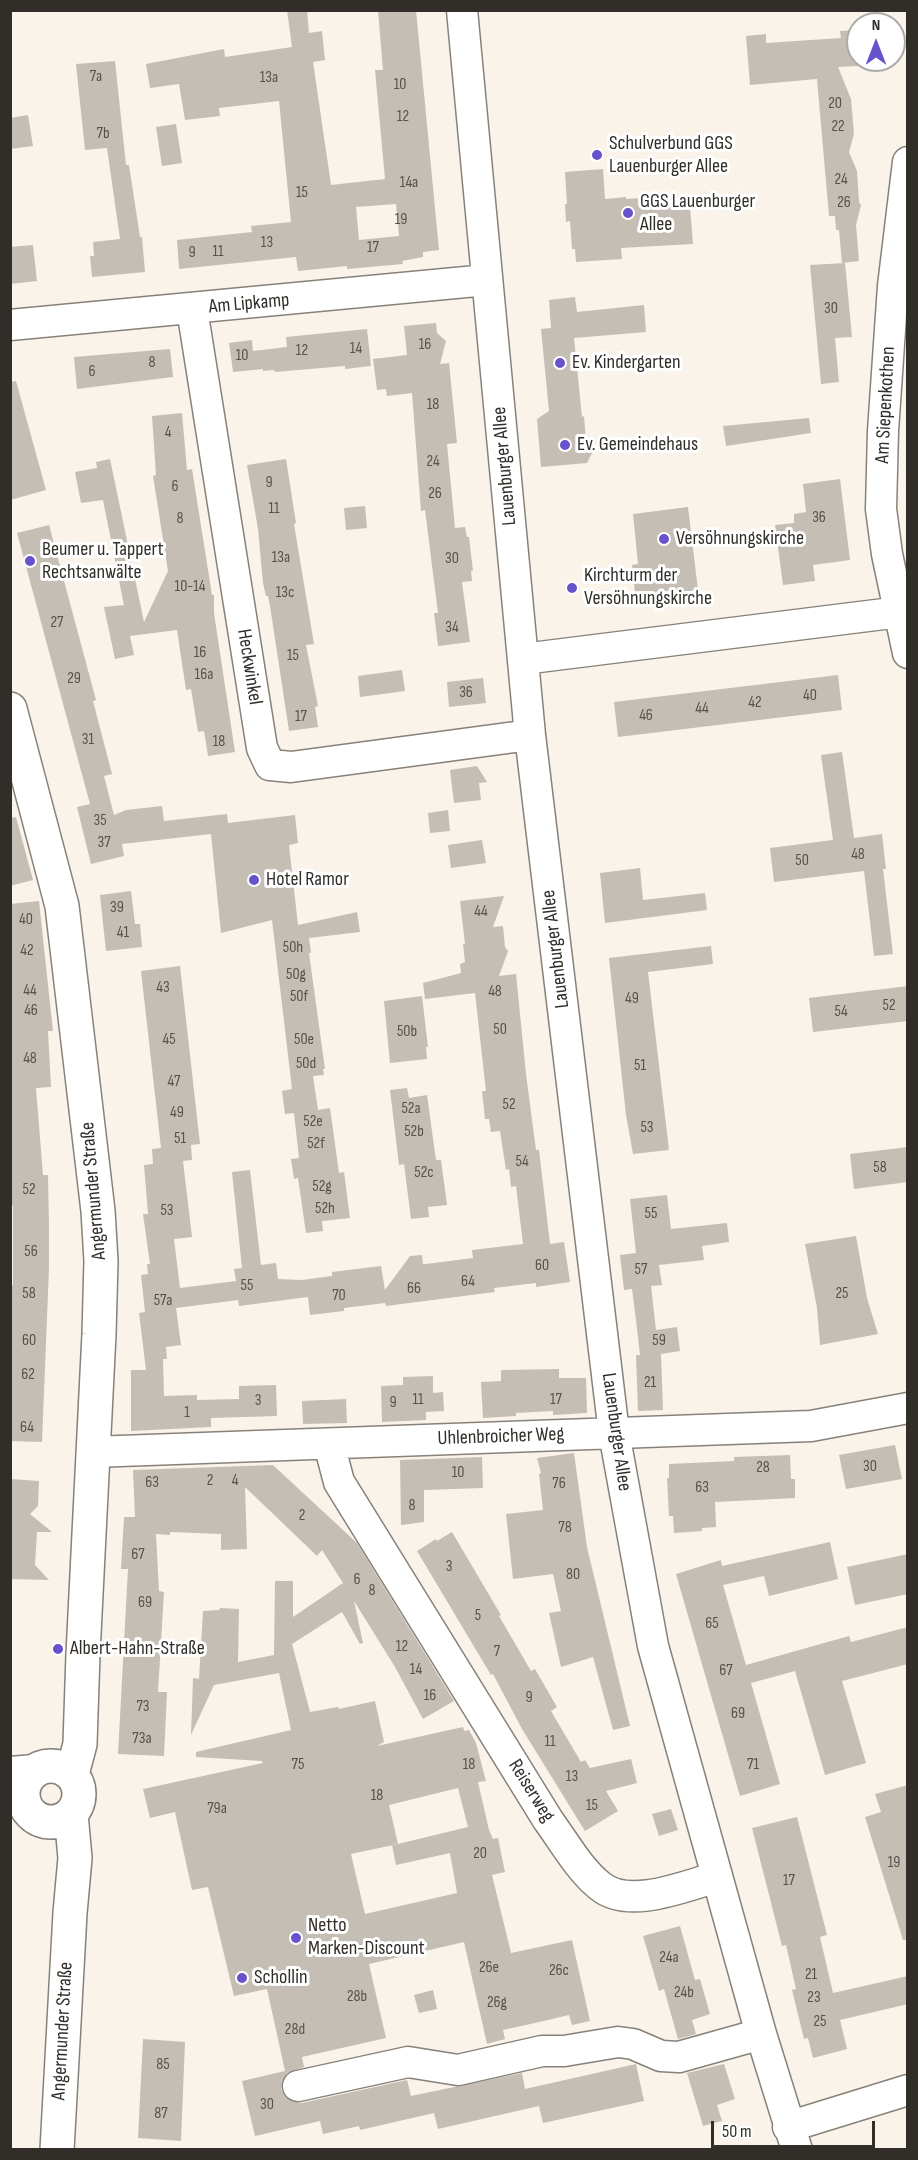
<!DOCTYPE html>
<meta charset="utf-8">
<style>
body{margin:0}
#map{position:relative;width:918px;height:2160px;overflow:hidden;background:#faf3e9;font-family:"Sofia Sans Condensed",sans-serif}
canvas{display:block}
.frame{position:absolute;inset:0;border:12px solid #312e2a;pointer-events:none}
.north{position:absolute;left:846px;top:12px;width:60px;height:60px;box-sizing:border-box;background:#fff;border:2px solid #adabaa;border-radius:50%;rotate:0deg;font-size:16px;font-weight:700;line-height:24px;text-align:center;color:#312e2a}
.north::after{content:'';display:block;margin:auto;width:21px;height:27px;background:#6752cb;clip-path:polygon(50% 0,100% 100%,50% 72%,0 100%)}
.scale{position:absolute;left:711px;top:2121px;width:164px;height:27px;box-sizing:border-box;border:3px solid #312e2a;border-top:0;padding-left:8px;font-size:18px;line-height:21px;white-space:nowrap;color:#312e2a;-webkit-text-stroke:4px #fff;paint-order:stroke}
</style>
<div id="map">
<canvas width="918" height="2160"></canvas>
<div class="frame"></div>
<div class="north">N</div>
<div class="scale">50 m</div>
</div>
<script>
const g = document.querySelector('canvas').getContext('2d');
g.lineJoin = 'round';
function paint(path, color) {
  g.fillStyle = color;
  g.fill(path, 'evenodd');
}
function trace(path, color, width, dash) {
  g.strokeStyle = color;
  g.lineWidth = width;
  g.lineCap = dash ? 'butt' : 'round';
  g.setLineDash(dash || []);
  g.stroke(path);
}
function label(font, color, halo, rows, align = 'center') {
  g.font = font + ' "Sofia Sans Condensed",sans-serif';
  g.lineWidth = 6;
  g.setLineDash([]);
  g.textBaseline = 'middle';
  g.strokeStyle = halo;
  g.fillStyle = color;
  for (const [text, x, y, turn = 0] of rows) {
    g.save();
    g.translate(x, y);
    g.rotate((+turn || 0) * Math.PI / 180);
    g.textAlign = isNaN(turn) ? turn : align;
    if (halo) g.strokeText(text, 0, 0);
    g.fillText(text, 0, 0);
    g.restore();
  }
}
paint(new Path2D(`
 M287,10H307L309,33L322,31L325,60L313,62L331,185L385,179L375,70H383L378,10H416L439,250L423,252V257L402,261L403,264L347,269V266L298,271L296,257L179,269L177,240L252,232L251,226L291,222L279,101L219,108L220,116L185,120L179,84L150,88L146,64L224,49L225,57L292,47ZM396,204L399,236L359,240L356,207Z
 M858,30V66L838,67L851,99L854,134L849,152L857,171L859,202L861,205L856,225L859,261L842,263L839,230H836L835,216H829L817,79L750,85L746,36L766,34V43L841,38L840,31Z
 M115,61L126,165H129L140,237H142L145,272L92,277L90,256H94L93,242L120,239L107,148L85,150L76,64Z
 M28,115L33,146L10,149V118Z
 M176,124L182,163L162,166L156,127Z
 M603,169L605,199L626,197V199L689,195L693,244L621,248L622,259L576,262L575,249H572L570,221L566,222L565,204H567L565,172Z
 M33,245L37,281L10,284V247Z
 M845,263L852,337L835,338L839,382L821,384L810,265Z
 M575,297L577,312L644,305L646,332L574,338L582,417L584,416L586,440L592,447V453L587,463L541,467L537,419L549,411L541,329L551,328L549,300Z
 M436,323L437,333L446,341L440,364L449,363L457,443L447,444L455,528L465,527L467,537H469L473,571H471L472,581L462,582L470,642L438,646L434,613H438L425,510L421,511L412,393L387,396L386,389L377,390L373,359L407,355L404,326Z
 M367,329L371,366L345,369V366L275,372L274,370L263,371V369L233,372L229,343L252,340L253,351L287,347L286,337Z
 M170,349L173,377L77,389L74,357Z
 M16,381L46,490L10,500V382Z
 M182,413L187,470L192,469L212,595H214V613L235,752L208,756L204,731L198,732L191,689L186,690L177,630L130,636L134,655L115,659L104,607L124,605L103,500L81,503L75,472L97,468L96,462L110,459L144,622L168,571L153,476L156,475L152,416Z
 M809,418L811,433L726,446L723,426Z
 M286,459L296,523L294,524L314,644L306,645L318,706L315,707L318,727L289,731L270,606L268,596H266L263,583L258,529L247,465Z
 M840,479L850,560L813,565L815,581L783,585L775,525L794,523V514L806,512L803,484Z
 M365,506L367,528L346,530L344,508Z
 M688,507L698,590L642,597V592L635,593L632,565L638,564L633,514Z
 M49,525L96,700L93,701L112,774L104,776L114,815L126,810L162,806L164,821L227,814L228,823L295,815L298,843L289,845L298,925L357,912L360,932L309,938L311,953H309L325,1069H323L324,1075L313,1076L318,1110L330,1108L339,1173L344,1172L350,1218L322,1221L323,1231L306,1233L298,1178L294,1179L291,1159L299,1158L294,1113L285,1114L282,1091L292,1089L272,920L221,933L211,834L122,844L124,856L91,864L77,807L90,804L17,533Z
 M402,670L405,691L360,697L358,676Z
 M838,675L842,710L618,737L614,702Z
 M483,678L486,703L449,707L447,682Z
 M842,752L854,838L882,834L886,869H883L893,954L874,956L864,871L774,882L770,848L833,840L821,755Z
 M477,766L487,782L479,783L481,800L454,803L450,770Z
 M448,810L450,831L430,833L428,813Z
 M16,817L33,880L10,886V818Z
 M482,840L486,863L451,868L448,845Z
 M640,868L643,900L705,893L707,910L605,923L600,873Z
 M131,891L135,924H140L142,947L106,951L100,895Z
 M504,896L493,927L503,926L505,947L508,951L499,976L516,974L526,1074L536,1150H539L550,1244L564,1242L570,1282L536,1287V1283L494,1288L495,1292L386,1306L385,1303L344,1308V1311L310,1315L308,1297L239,1306L238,1300L176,1308L181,1345L166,1347L167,1359H163L164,1396L197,1395V1400L239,1399V1386L276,1385L277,1416L211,1418V1427L131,1431V1370H146L139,1313L145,1312L141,1275L148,1274L147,1264H150L143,1214H148L144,1165L153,1164L152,1149L161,1148L141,971L180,966L200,1144L191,1145L192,1160L183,1161L192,1237L174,1239L180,1288L236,1281L234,1269L242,1268L232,1172L250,1170L261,1265L276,1263L278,1279L302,1280L332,1276V1272L381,1266L385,1290L410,1256L422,1255L423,1264H426L473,1258L472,1250L523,1244L516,1186L511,1187L509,1169L506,1170L500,1131L491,1132L489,1119H485L482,1091H486L475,993L425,999L423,983L461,973L460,964L465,962L463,944H465L460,901Z
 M39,901L53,1031H48L51,1087L36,1088L43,1175H48L49,1226V1268L42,1442L10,1441V1285H13V1206H10V904Z
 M711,946L713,964L648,972L669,1150L633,1154L626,1115L609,958Z
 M908,986V1021L813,1032L809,998Z
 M422,996L428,1047H426L427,1059L390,1063L384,1001Z
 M407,1088L409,1098L427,1095L436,1160H441L447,1205L428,1207L429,1217L411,1219L404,1164L399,1165L390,1090Z
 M908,1147V1182L854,1189L850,1154Z
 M667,1195L671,1229L727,1223L729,1242L702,1246L704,1260L659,1265L662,1285L651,1286L656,1330L677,1327L680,1351L661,1354L663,1410L638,1411L636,1355H640L636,1320L632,1289L624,1290L620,1255L636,1253L630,1199Z
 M856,1236L867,1298L878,1334L820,1345L817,1308L805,1244Z
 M559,1369V1378H586L587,1413L553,1415V1411L516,1413V1416L483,1418L481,1382L501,1381V1370Z
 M433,1376V1393L443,1392L444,1411L426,1412V1420L382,1422L381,1386L403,1385V1377Z
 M346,1399L347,1423L303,1424L302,1401Z
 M895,1445L902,1479L846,1489L839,1455Z
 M574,1453L587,1547L630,1726L613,1730L593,1657L561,1667L549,1613L561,1611L553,1574L513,1579L506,1514L543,1510L539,1474L541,1473L537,1458Z
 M790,1455L791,1479H795V1498L715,1502L716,1527L702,1528V1531L674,1533L673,1516H669L667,1478H669V1464L734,1461V1457Z
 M482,1457L483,1488L424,1490V1522L401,1525L400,1460Z
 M273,1465L357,1543L454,1701L423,1719L395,1667L354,1601L363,1643L360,1644L342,1612L292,1644L310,1712L338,1707L339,1709L375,1701L384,1742L377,1746L463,1727L464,1731L469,1730L476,1743L486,1781L478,1782L489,1830L493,1839L498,1838L505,1872L492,1875L511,1953L572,1940L590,2021L572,2025L569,2015L535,2023L503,2030L505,2039L487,2044L464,1942L369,1964L386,2038L302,2057L304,2067L287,2073L282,2080L281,2089L285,2097L292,2102L302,2103L407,2080L411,2096L522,2073L525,2089L636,2064L644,2101L543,2123L539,2106L438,2129L434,2113L360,2130L359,2126L323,2134L320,2121L255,2136L242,2081L285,2071L267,1989L234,1996L208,1887L192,1890L175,1812L150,1818L143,1789L263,1763L262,1761L196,1757V1752L291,1730L279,1673L214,1685L191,1735L193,1678L199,1679L203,1611L219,1610L220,1608L239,1609L238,1662L274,1655L275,1581H293V1617L343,1583L322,1550L317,1556L245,1487L247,1549L221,1550V1534L170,1532V1535L156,1534L159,1591L164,1592L158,1692H167L164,1756L118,1754L128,1569H121L124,1517H135L133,1470ZM458,1788L468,1827L398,1844L389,1805ZM398,1844L392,1845L396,1865L450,1853L457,1893L365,1914L351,1854Z
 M10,1479L39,1481L38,1506L30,1514L52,1532H37L35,1565L49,1580L10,1579Z
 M452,1532L501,1615L499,1616L506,1628L531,1671L535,1669L557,1707L551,1711L581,1762L585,1760L590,1768L631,1759L637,1783L606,1791L618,1811L585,1831L522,1729L493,1674L491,1675L417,1551L436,1539L437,1541Z
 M830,1542L838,1579L769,1596L764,1576L723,1585L746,1665L849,1636L851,1642L908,1627V1664L842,1681L866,1763L825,1775L795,1671L751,1683L780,1784L740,1796L676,1574L721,1560L722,1566Z
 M908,1554V1594L855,1605L847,1567Z
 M908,1785V1940H903L865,1817L881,1812L875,1794Z
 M671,1809L678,1830L659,1836L652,1814Z
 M797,1817L827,1935L820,1937L833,1993L908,1976V2004L840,2020L847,2049L813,2058L808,2038L804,2039L792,1990L796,1989L786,1945L782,1946L752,1828Z
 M680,1926L695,1980L700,1979L710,2014L692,2020L696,2034L678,2039L664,1989L659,1991L643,1936Z
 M433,1990L437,2009L419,2013L414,1995Z
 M143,2039L185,2042L181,2141L138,2138Z
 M724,2064L735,2099L717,2105L722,2121L703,2126L687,2073Z`), '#c5beb5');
const minor = new Path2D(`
 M462,10L530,735L614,1433L653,1646L761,2034L797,2150
 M908,162L893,286L883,431L881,509L887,554L908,653
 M192,309L262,748L270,765L291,767L530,735
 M10,325L487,280
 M523,659L908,611
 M329,1444L339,1482L548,1820C564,1842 579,1869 600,1886C629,1910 685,1886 717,1877
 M92,1452L811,1426L908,1408
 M10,1772L35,1770
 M10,1798L24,1800
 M298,2086L408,2062L458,2070L542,2051H564L618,2042L633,2044L661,2056L679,2057L761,2034
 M788,2127L908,2090`);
const major = new Path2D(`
 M10,709L62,906L98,1211L101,1261L99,1334L83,1654L80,1744L72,1774
 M23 1794a28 28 0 1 1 56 0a28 28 0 1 1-56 0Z
 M57,2150L70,1913L75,1858L71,1814`);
trace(minor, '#888179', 33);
trace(major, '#888179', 36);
trace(minor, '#fff', 30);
trace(major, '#fff', 33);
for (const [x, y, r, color] of [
 [597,155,6,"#6752cb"],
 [628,213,6,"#6752cb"],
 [560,363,6,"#6752cb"],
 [565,445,6,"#6752cb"],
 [664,539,6,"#6752cb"],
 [30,561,6,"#6752cb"],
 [572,588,6,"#6752cb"],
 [254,880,6,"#6752cb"],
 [58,1649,6,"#6752cb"],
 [296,1938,6,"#6752cb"],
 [242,1978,6,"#6752cb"]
]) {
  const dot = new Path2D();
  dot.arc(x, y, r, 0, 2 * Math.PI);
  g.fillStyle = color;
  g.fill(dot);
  trace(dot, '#fff', 2);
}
label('16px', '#56524d', null, [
 ["7a",96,77],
 ["13a",269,78],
 ["10",400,85],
 ["20",835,104],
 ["12",403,117],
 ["22",838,127],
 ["7b",103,134],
 ["24",841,180],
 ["14a",409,183],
 ["15",302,193],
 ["26",844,203],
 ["19",401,220],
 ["13",267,243],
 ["17",373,248],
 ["11",218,252],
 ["9",192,253],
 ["30",831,309],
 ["16",425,345],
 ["14",356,349],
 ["12",302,351],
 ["10",242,356],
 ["8",152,363],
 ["6",92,372],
 ["18",433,405],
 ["4",168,433],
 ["24",433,462],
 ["9",269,483],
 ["6",175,487],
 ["26",435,494],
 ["11",274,509],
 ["36",819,518],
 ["8",180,519],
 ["13a",281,558],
 ["30",452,559],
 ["10-14",190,587],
 ["13c",285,593],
 ["27",57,623],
 ["34",452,628],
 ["16",200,653],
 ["15",293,656],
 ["16a",204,675],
 ["29",74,679],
 ["36",466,693],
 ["40",810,696],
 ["42",755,703],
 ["44",702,709],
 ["46",646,716],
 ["17",301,717],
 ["31",88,740],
 ["18",219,742],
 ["35",100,821],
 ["37",104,843],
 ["48",858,855],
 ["50",802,861],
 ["39",117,908],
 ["44",481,912],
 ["40",26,920],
 ["41",123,933],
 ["50h",293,948],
 ["42",27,951],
 ["50g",296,975],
 ["43",163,988],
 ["44",30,991],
 ["48",495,992],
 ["50f",299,997],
 ["49",632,999],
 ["52",889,1006],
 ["46",31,1011],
 ["54",841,1012],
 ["50",500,1030],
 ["50b",407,1032],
 ["45",169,1040],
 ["50e",304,1040],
 ["48",30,1059],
 ["50d",306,1064],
 ["51",640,1066],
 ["47",174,1082],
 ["52",509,1105],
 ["52a",411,1109],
 ["49",177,1113],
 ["52e",313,1122],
 ["53",647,1128],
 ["52b",414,1132],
 ["51",180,1139],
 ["52f",316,1144],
 ["54",522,1162],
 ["58",880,1168],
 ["52c",424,1173],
 ["52g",322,1187],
 ["52",29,1190],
 ["52h",325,1209],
 ["53",167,1211],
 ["55",651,1214],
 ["56",31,1252],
 ["60",542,1266],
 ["57",641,1270],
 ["64",468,1282],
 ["55",247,1286],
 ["66",414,1289],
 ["58",29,1294],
 ["25",842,1294],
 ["70",339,1296],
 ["57a",163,1301],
 ["60",29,1341],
 ["59",659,1341],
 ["62",28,1375],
 ["21",650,1383],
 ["11",418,1400],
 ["17",556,1400],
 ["3",258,1401],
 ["9",393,1403],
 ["1",187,1413],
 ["64",27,1428],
 ["30",870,1467],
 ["28",763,1468],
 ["10",458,1473],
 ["2",210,1481],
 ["4",235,1481],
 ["63",152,1483],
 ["76",559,1484],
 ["63",702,1488],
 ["8",412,1506],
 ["2",302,1516],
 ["78",565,1528],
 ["67",138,1555],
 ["3",449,1567],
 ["80",573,1575],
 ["6",357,1580],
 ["8",372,1591],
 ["69",145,1603],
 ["5",478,1616],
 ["65",712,1624],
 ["12",402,1647],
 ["7",497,1652],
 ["14",416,1670],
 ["67",726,1671],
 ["16",430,1696],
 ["9",529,1698],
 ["73",143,1707],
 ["69",738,1714],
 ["73a",142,1739],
 ["11",550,1742],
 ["75",298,1765],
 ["18",469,1765],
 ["71",753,1765],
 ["13",572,1777],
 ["18",377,1796],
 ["15",592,1806],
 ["79a",217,1809],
 ["20",480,1854],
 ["19",894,1863],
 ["17",789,1881],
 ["24a",669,1958],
 ["26e",489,1968],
 ["26c",559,1971],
 ["21",811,1975],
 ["24b",684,1993],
 ["28b",357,1997],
 ["23",814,1998],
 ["26g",497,2003],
 ["25",820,2022],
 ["28d",295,2030],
 ["85",163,2065],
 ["30",267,2105],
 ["87",161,2114]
]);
label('20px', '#312e2a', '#fff', [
 ["Schulverbund GGS",609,144],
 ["Lauenburger Allee",609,167],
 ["GGS Lauenburger",640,202],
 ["Allee",640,225],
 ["Ev. Kindergarten",572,363],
 ["Ev. Gemeindehaus",577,445],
 ["Versöhnungskirche",676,539],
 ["Beumer u. Tappert",42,550],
 ["Rechtsanwälte",42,573],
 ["Kirchturm der",584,576],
 ["Versöhnungskirche",584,599],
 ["Hotel Ramor",266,880],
 ["Albert-Hahn-Straße",70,1649],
 ["Netto",308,1926],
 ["Marken-Discount",308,1949],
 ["Schollin",254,1978]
], 'left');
label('20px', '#312e2a', '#fff', [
 ["Am Lipkamp",249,304,-5],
 ["Am Siepenkothen",886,405,-87],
 ["Lauenburger Allee",505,466,-95],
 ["Heckwinkel",249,667,81],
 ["Lauenburger Allee",556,949,-97],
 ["Angermunder Straße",94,1191,-95],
 ["Lauenburger Allee",616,1432,82],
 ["Uhlenbroicher Weg",501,1437,-2],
 ["Reiserweg",531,1791,58],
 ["Angermunder Straße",63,2031,-87]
]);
</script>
